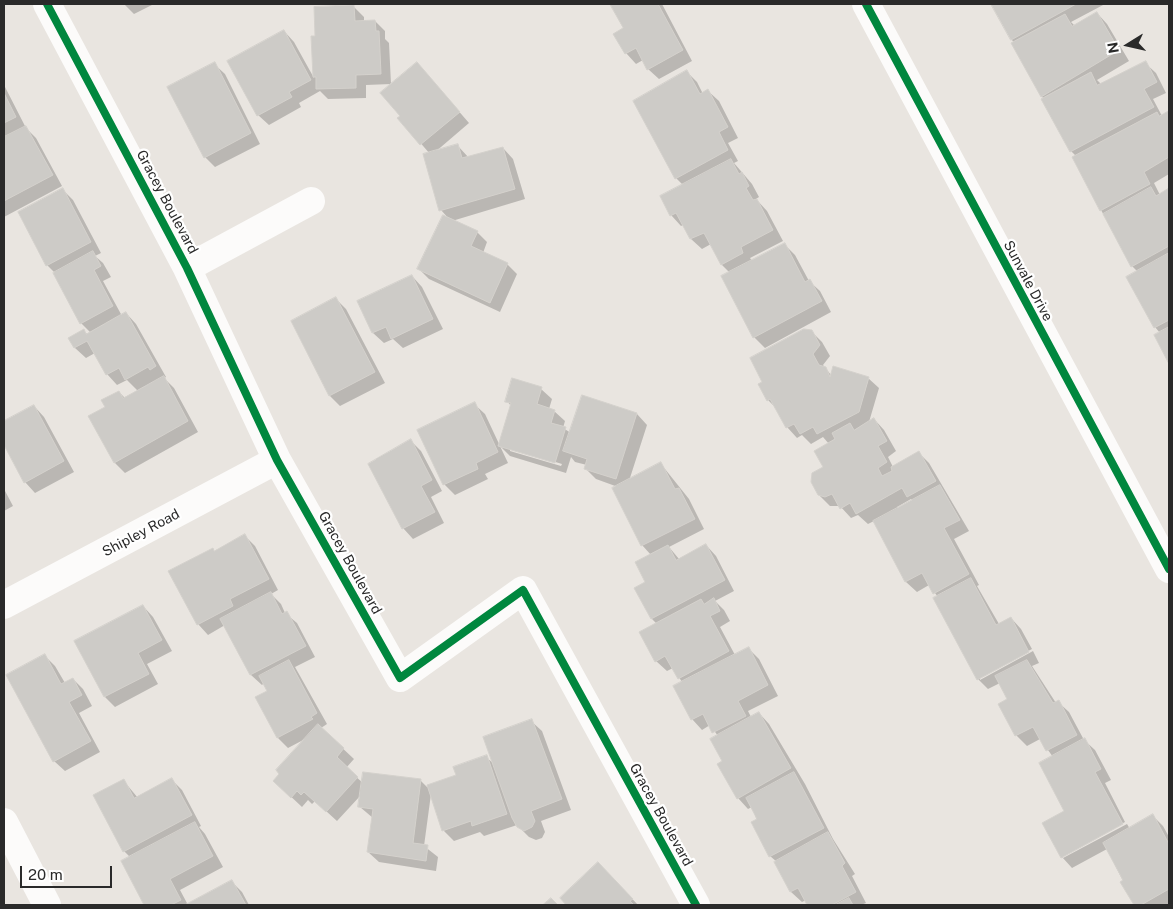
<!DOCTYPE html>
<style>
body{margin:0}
#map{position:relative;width:1173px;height:909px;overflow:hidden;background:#e9e5e0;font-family:"Public Sans",sans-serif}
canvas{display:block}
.frame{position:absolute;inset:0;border:5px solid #2a2a2a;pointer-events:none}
.north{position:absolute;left:1103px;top:20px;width:50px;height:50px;-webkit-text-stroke:4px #fff;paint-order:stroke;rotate:260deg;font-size:14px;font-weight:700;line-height:20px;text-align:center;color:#2a2a2a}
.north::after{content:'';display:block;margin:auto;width:18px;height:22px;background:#2a2a2a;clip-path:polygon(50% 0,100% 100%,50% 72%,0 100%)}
.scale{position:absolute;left:20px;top:866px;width:92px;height:22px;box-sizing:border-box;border:2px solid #2a2a2a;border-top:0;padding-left:6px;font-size:15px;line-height:18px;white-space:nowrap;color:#2a2a2a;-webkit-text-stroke:4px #fff;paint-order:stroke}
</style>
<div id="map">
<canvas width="1173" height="909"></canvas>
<div class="frame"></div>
<div class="north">N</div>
<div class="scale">20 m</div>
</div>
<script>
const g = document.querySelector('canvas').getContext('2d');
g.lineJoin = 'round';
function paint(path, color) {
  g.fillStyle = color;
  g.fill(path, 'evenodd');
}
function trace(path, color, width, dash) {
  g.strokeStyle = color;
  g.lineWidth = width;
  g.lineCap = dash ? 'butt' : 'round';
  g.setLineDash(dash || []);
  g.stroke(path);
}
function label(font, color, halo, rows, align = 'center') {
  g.font = font + ' "Public Sans",sans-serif';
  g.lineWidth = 4.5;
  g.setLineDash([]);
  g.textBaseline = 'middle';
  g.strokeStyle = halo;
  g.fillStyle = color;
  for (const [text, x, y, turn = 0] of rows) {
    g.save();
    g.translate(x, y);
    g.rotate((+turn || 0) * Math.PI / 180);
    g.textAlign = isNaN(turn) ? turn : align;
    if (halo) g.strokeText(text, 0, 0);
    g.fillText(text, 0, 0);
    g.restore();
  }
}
paint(new Path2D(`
 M124,4H154L134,14Z
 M612,4H662L692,61L659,79L648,69L643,60L636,64L626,53L625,29Z
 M993,4H1105L1071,22L1075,26L1097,13L1107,24L1129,61L1097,80L1101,84L1145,63L1156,73L1166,93L1153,99L1162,116L1169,112V174L1154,183L1160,195L1169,190V362L1155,335L1160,333L1155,327L1138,272L1132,266L1101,210L1076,156L1071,151Z
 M353,6L364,17V22L375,21L385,31V39L389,43L391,84L366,85V98L328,99L320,91L299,103L301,107L269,125L258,115L284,31L294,42L314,78L312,37H317Z
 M417,63L469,123L434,153L458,146L469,158L503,148L513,159L525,199L452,221L477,232L487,242L483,253L507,264L517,274L500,312L429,279L419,269L449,219L441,210L430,154L399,118L402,116Z
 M214,64L225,74L260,144L215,167L205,157Z
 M687,72L697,82L703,94L708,91L719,101L738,138L728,143L738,161L734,163L752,184L759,197L756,199L767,211L783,241L750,258L752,261L784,244L795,255L809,281L820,291L831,312L765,348L754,337L730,273L722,265L711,244L702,249L691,239L683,225L681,226L671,215L683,185L676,178Z
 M4,85L26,128L36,138L62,186L4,217Z
 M62,189L73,200L101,253L95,256L103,263L111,277L103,281L122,316L126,313L136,324L166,377L164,378L174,388L198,432L125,473L115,463L90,417L107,408L119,392L125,398L138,391L127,380L117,385L107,374L95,353L86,358L75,348L70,338L84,331L88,335L91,333L81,323L55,273L47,265Z
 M412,276L422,287L443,329L403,348L393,339L384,343L373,333L359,302Z
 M336,299L346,309L385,383L340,406L330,396L292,322Z
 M811,331L822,342L830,356L823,365L831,375L868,378L879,388L869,422L874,419L884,430L896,451L888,457L893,467L919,453L929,463L969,531L954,539L979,585L977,586L999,624L1011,618L1021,629L1032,649L980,677V680L1033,651L1039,663L1032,666L1056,703L1058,702L1069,712L1084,740L1095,750L1111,780L1105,783L1125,822L1063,855V858L1127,824L1130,829L1153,816L1163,826L1169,837V905H1135L1107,849L1072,868L1062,857L1066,811L1053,757L1040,739L1027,746L1016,735L1009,700L1000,683L988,689L978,679L938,597L929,585L917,592L906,582L874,521L868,524L858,515L851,518L840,506H830L819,495L829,444L823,437L811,444L802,435L797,438L787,427L777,409L768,400ZM911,499L913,501L898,509L897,507Z
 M541,389L552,399L549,409L554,411L565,421L563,428L571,433L583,397L637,414L647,425L629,481L661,464L689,499L704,529L669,547L679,559L706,545L716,556L734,591L715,601L724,610L730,621L720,627L735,655L748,648L759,659L778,696L748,711L751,717L759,713L769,724L805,784L833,839L855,874L852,876L866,903L861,905H808L806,900L802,902L791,892L777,862L770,856L752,807L748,809L738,798L718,736L710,725L702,730L692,719L682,682L673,668L667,671L656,661L657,624L652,619L646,582L651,555L642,545L618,487L596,479L586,469L587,465L575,462L571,457L566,473L510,456L500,446L511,406L507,401ZM510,448L562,464L561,466L510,451Z
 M474,404L485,414L508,463L485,474L488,479L455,495L444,484Z
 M34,406L44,417L74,472L35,493L25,482L4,443V422Z
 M411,441L421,451L442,491L431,497L444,523L413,539L403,528L376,459Z
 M4,489L13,506L4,511Z
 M245,536L255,546L278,590L271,594L281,604L285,613L297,623L315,657L295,667L327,724L321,728L354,759L346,768L363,783L365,773L421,781L427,787L458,776L486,757L494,764L531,721L542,731L571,810L541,821L545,832L542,838L536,840L529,837L517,825L484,836L480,832L454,841L444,831L431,794L424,846L438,857L436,871L379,862L368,852L373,818L360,807L361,795L337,821L315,801L312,804L308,800L302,807L285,791L281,774L307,738L288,748L278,738L268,691L264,683L262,685L251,675L225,625L208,635L198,624L212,549L215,552Z
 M143,606L153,617L172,651L147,664L158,684L115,707L105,697Z
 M45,656L55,666L65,683L73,679L83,689L92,706L79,713L100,752L65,771L54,761Z
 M123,780L138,798L172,780L182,790L201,826L199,827L205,834L223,867L180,890L188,905L232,882L242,892L249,905H146L123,862L131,858L124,851Z
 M609,874L638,905H568L561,898Z`), '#0003');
const building = new Path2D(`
 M610,4H658L683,50L647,70L636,48L625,54L613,34L623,28Z
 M991,4H1076L1011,40Z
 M354,5L355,21L375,20L376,31H379L381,74L356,75V88L316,89V77H313L311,36H315L314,7Z
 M1097,12L1119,50L1041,97L1011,43L1065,14L1072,26Z
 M284,30L311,80L289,92L292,97L257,116L227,61Z
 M1146,61L1157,82L1144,89L1154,107L1070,152L1041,99L1091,72L1097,85Z
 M215,62L251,133L204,158L167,87Z
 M417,62L460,112L420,145L397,118L400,116L380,93Z
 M687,70L700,94L708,89L728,127L719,132L728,150L675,179L633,101Z
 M4,93L16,117L4,123Z
 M1169,111V157L1144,172L1150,184L1100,211L1072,157L1157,112L1159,116Z
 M26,126L53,175L4,201V137Z
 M458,144L462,158L503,147L515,189L439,211L423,154Z
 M731,159L739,174L742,172L749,186L746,188L753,200L757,199L773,230L741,247L743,253L721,265L704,233L690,239L676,213L670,216L660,196Z
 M1151,187L1156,196L1169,188V246L1131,267L1103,214Z
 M63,188L91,242L46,266L18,212Z
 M443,215L478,231L471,246L508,263L490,303L417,269Z
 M785,243L805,282L810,279L822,301L753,338L721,276Z
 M93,251L101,266L94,270L113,306L80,324L53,273Z
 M1169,253V320L1154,328L1126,277Z
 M412,275L433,319L391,339L386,327L372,333L357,301Z
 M336,297L375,372L329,396L291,321Z
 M126,312L156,366L150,370L148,367L125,380L119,368L106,375L87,341L74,348L68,338L84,329L86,334Z
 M1169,327V364L1154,335Z
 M804,329L812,330L820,345L813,354L819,365L826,367L830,377L833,366L869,377L859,412L817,434L813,427L800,434L794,424L786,428L770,399L767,401L758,384L762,382L750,358Z
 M164,376L188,421L114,463L88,416L105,407L101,400L119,391L123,398Z
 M512,378L542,387L537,404L555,410L551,423L566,427L555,463L498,446L511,403L505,402Z
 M582,395L637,413L616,479L584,469L587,459L563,451Z
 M475,402L498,452L476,463L478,469L443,485L417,430Z
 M34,405L64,461L24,483L4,445V421Z
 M874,418L887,441L878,446L887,462L878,468L882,476L892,471L891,467L919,451L936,481L907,497L902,488L856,514L850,503L840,509L832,494L825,497L818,495L811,482L812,473L823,467L814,451L835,439L832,433L850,423L854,430Z
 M411,439L432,480L421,486L435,512L402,529L368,464Z
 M661,462L675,489L679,488L695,519L641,546L612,488Z
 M940,485L960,520L944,528L969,574L933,594L922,573L905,582L873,521Z
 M245,534L269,579L230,599L233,606L197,625L168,571L213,548L214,551Z
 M706,544L725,580L651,619L634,588L645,582L635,562L668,545L676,560Z
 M971,578L996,625L1011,617L1029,652L977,680L933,598Z
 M271,592L282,614L287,611L306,646L250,675L220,619Z
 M714,598L720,611L710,616L729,651L678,679L665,656L655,662L639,632L701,599L704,604Z
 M143,605L162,640L138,653L149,674L104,697L74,641Z
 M749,647L768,685L738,701L746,716L712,733L703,714L691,720L673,686Z
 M45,654L61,684L73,678L82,695L69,702L91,741L53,762L6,675Z
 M289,660L317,713L311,717L313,719L277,738L255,697L267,691L259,676Z
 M1027,660L1053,703L1059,700L1077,735L1046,751L1033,727L1015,736L998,704L1007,699L995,676Z
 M759,712L791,768L737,799L717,764L722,761L710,739Z
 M532,719L562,799L531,811L535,821L532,827L524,831L517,827L512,818L483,737Z
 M318,724L344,748L337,757L358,777L326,812L304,792L301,795L297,791L291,798L273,781L279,774L276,770Z
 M1085,738L1101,769L1095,772L1123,824L1061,858L1042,823L1064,811L1039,763Z
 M487,755L507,814L472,826L471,821L442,831L427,785L456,775L453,767Z
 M363,772L421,779L413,843L428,845L426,861L367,852L373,809L358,807Z
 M794,772L824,828L769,857L751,822L757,819L746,798Z
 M172,778L192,815L123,852L93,795L124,779L134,798Z
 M1153,814L1169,844V889L1141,905H1134L1120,882L1123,880L1103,843Z
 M195,822L213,856L170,879L181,900L171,905H144L121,861Z
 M828,832L845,863L842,866L856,892L832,905H807L798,888L790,892L774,862Z
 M598,862L633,899L630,901L634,905H566L560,898Z
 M232,880L246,905H185Z
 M551,898L558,905H543Z
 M849,898L853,905H835Z`);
paint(building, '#cdcbc7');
trace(building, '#d4d1cc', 1);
trace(new Path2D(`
 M47,4L187,268L277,460L400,678L523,590L696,905
 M866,4L1169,569
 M187,268L311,201
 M4,605L277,460
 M4,822L47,905`), '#fcfbfa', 28);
trace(new Path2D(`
 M47,4L187,268L277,460L400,678L523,590L696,905
 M866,4L1169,569`), '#00873e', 8);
label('14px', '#2a2a2a', '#fff', [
 ["Gracey Boulevard",167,202,62],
 ["Sunvale Drive",1028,281,62],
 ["Shipley Road",141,533,-28],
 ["Gracey Boulevard",350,563,61],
 ["Gracey Boulevard",661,815,61]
]);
</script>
